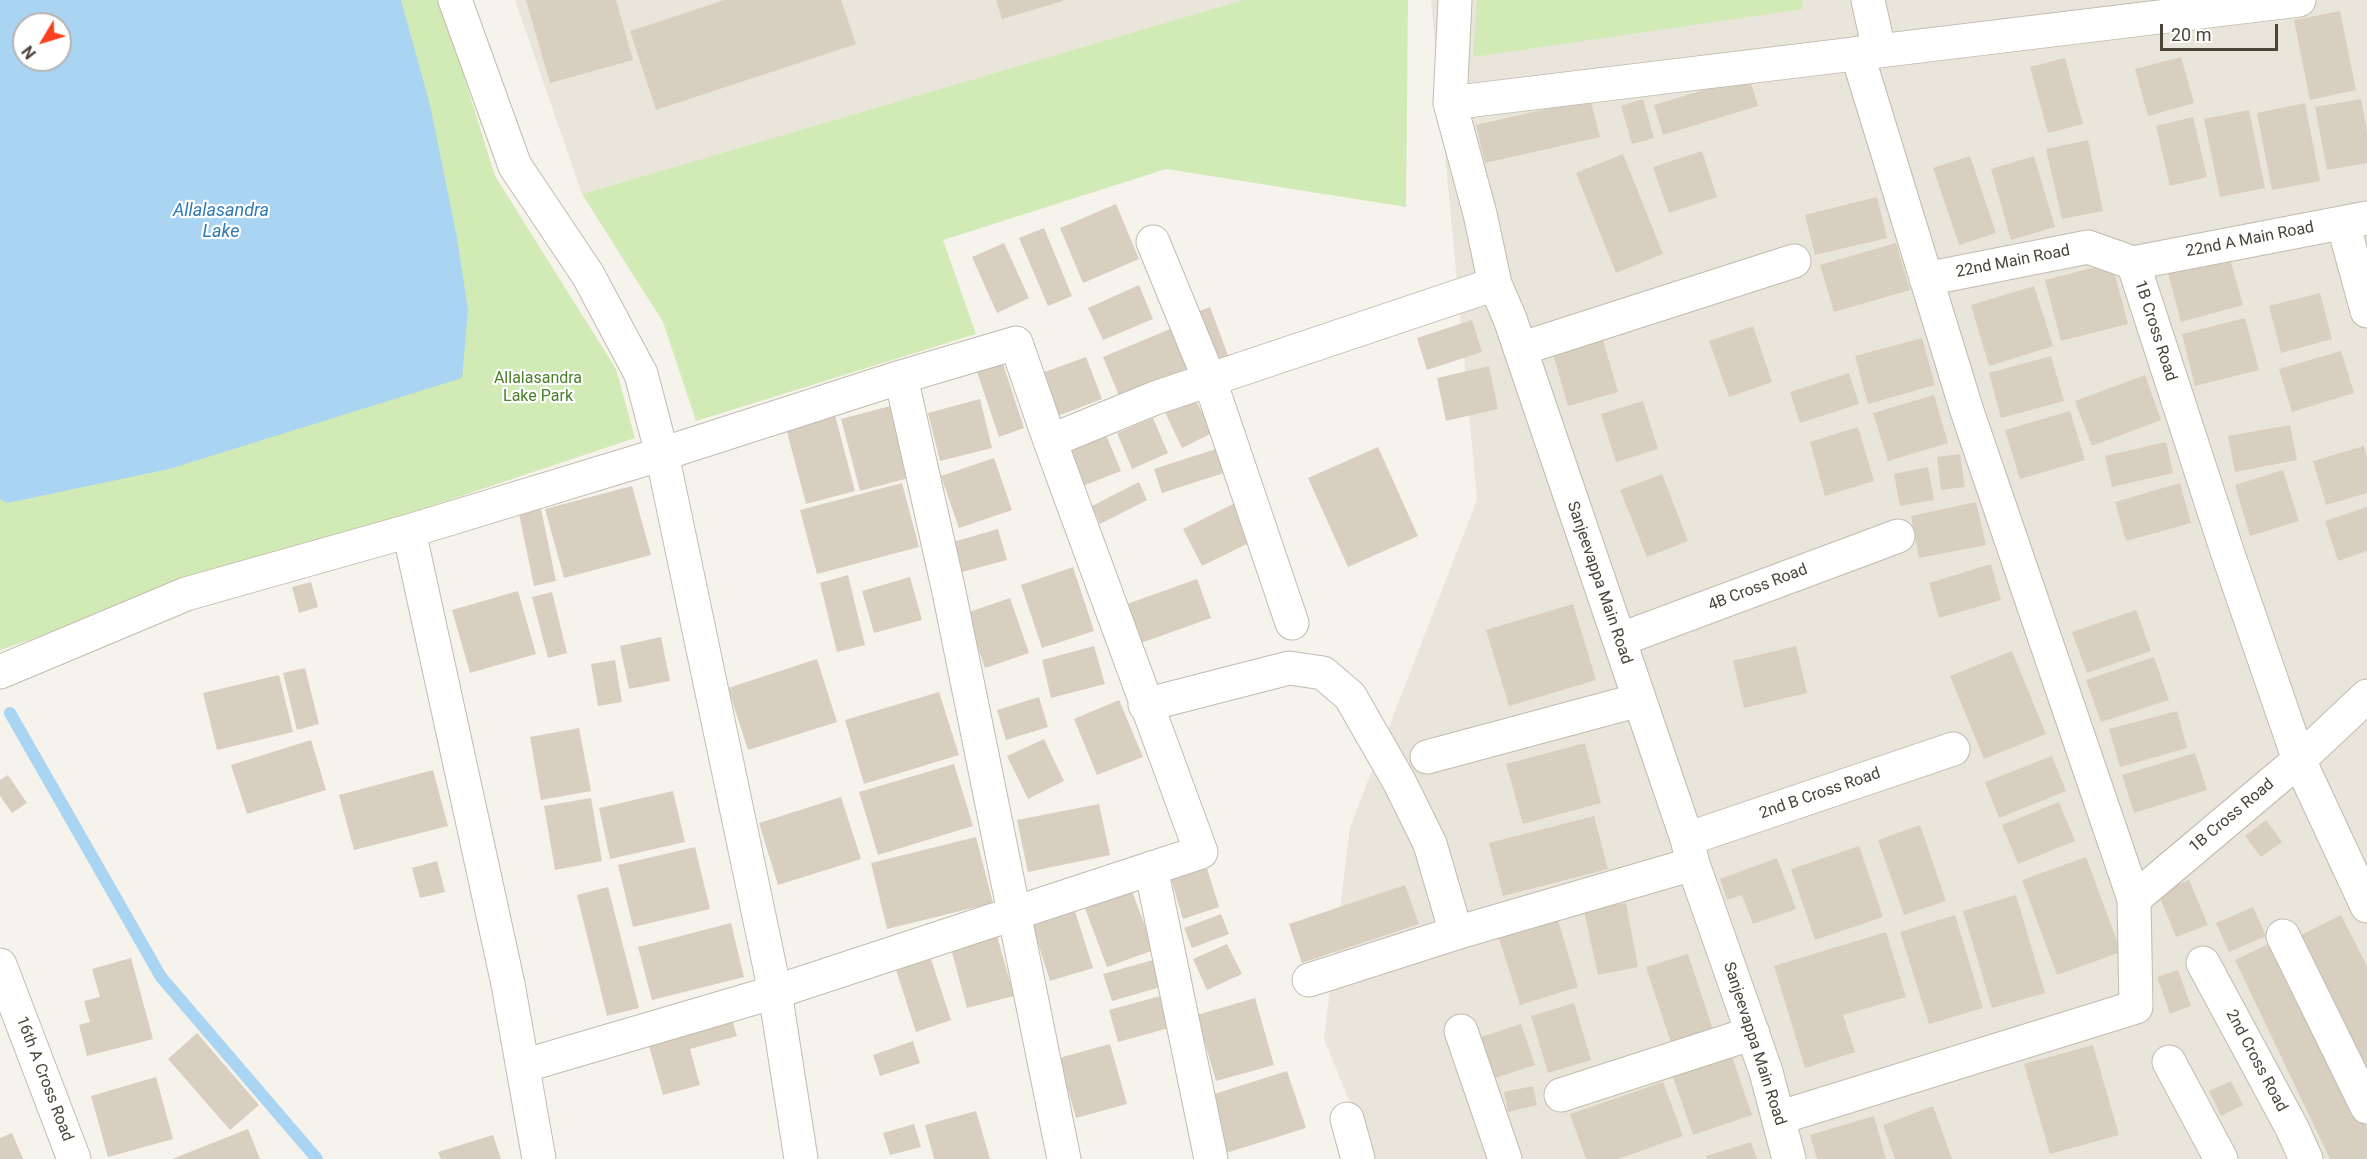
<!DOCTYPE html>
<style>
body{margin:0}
#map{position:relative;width:2367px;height:1159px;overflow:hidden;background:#f6f3ec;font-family:Roboto,sans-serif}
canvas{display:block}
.north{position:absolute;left:12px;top:12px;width:60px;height:60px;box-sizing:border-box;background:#fff;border:2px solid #b7b4b0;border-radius:50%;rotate:232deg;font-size:16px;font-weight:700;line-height:24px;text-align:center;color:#4b4439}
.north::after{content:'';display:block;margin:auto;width:21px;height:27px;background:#fc3f1d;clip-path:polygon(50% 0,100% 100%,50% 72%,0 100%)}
.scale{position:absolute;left:2160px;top:24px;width:118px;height:27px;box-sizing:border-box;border:3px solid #4b4439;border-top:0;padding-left:8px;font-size:18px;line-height:21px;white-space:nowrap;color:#4b4439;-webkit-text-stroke:4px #fff;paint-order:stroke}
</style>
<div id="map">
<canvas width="2367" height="1159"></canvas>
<div class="north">N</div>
<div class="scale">20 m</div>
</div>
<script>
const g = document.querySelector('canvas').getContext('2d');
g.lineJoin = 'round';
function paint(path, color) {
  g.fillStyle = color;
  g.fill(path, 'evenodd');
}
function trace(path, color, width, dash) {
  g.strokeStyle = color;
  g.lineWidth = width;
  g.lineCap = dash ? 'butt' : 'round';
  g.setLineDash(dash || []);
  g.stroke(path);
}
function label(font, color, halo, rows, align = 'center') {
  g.font = font + ' Roboto,sans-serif';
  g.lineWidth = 4.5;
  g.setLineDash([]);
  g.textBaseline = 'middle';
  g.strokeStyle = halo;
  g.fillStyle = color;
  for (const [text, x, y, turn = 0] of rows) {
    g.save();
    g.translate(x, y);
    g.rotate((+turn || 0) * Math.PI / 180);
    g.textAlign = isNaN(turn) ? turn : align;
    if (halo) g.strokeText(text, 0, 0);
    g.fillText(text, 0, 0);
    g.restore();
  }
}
paint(new Path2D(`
 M515,0H1243L582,194Z
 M1431,0H2367V1159H1373L1324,1039L1350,827L1477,500Z`), '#eae5da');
paint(new Path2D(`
 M0,0H440L495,176L616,369L635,438L0,650ZM24,24H60V60H24Z
 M1243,0H1408L1406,207L1166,169L943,240L976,334L696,421L663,322L582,194Z
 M1477,0H1802L1803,9L1473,57Z`), '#d2eab5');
paint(new Path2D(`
 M0,0H401L430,105L457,238L468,310L462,378L169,469L7,503L0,499ZM24,24H60V60H24Z`), '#a9d4f2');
trace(new Path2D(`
 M10,713L161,977L317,1159`), '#a9d4f2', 12);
paint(new Path2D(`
 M526,0H616L633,60L550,83Z
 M725,0H841L856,44L656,110L630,31Z
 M996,0H1063V1L1002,19Z
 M2340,11L2356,90L2310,100L2294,20Z
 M2181,57L2194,103L2148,116L2135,69Z
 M2065,58L2083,124L2048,133L2030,67Z
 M1749,76L1758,106L1663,135L1654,105Z
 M1590,99L1600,137L1485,163L1476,125Z
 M1643,99L1654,138L1632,144L1621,106Z
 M2361,99L2367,131V163L2327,170L2315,107Z
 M2305,103L2320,181L2272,190L2257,113Z
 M2249,110L2265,188L2220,197L2204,119Z
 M2193,117L2207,177L2170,186L2156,126Z
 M2088,140L2103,211L2062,219L2046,149Z
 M1702,151L1717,197L1669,213L1653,167Z
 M1623,154L1663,254L1616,273L1576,173Z
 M1970,156L1996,233L1959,245L1933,168Z
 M2034,156L2055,227L2011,240L1991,169Z
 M1877,197L1887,238L1815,255L1805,215Z
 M1116,204L1139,259L1083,283L1060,228Z
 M1044,228L1072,296L1048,306L1019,238Z
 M1004,243L1029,298L997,313L972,257Z
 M1896,243L1910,290L1834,312L1820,265Z
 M2228,252L2243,305L2181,322L2167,269Z
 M2112,263L2128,324L2061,341L2045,280Z
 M1139,285L1153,319L1103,340L1088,308Z
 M2034,286L2053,346L1989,366L1971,305Z
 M2320,293L2332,339L2281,353L2269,306Z
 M1210,307L1229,358L1205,367L1186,316Z
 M2245,318L2259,370L2195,386L2182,334Z
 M1472,320L1482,352L1427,370L1417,338Z
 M1753,326L1772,382L1729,397L1709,341Z
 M1170,329L1188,369L1120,398L1103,357Z
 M1922,338L1935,385L1868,404L1855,356Z
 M1603,340L1618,392L1568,406L1553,354Z
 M2341,351L2354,393L2292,412L2279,369Z
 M2051,356L2064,401L2001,418L1989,373Z
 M1086,357L1102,399L1047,420L1031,377Z
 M1002,361L1024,428L999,437L976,369Z
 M1489,366L1498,409L1446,421L1437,378Z
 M1849,373L1859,404L1800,423L1790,392Z
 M2145,375L2161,420L2092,446L2075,401Z
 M1192,392L1212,433L1182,448L1162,406Z
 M1934,395L1948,443L1888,461L1873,413Z
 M980,399L992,448L940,461L928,413Z
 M1643,401L1658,449L1616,462L1601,414Z
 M890,406L909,478L860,491L841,419Z
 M2070,411L2085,460L2020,479L2005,430Z
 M835,415L855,491L806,504L786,428Z
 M1153,418L1168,453L1132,469L1117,433Z
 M2290,425L2297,460L2235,472L2228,436Z
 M1858,427L1874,481L1825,496L1810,442Z
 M1106,435L1121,471L1083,486L1069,450Z
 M2166,442L2173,473L2112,487L2105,456Z
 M1225,446L1233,470L1162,493L1154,469Z
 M2364,446L2367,458V493L2326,505L2313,461Z
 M1378,447L1418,536L1348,567L1308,478Z
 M1960,454L1965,487L1941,490L1937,457Z
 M994,458L1012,510L959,528L941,476Z
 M1928,467L1934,500L1900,506L1894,474Z
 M2283,470L2299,521L2250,536L2235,485Z
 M1662,474L1688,541L1647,557L1620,490Z
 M1139,482L1147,500L1100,524L1092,506Z
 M902,483L919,547L817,574L800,510Z
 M2180,483L2191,523L2126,541L2115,502Z
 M632,486L651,555L564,578L545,509Z
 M1241,500L1259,538L1202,566L1183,529Z
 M1976,502L1986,545L1919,558L1911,516Z
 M2367,507V551L2338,561L2325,521Z
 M541,509L556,581L534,586L519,514Z
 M998,529L1007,560L962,572L953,542Z
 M1991,564L2001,600L1939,618L1929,583Z
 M1073,567L1094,631L1042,648L1021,585Z
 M848,575L865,645L837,652L820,583Z
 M910,577L922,620L874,633L862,591Z
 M1197,579L1211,618L1141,643L1127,604Z
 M311,582L318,607L299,613L292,587Z
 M518,591L536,654L470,673L452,610Z
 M552,592L567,653L548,658L532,597Z
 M1010,598L1029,653L985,668L966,613Z
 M1573,604L1596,680L1509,706L1486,630Z
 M2136,610L2151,651L2087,673L2072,632Z
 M661,637L670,681L629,689L620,646Z
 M1094,646L1105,684L1051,698L1042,660Z
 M1796,646L1807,693L1744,708L1733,661Z
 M2012,651L2046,734L1984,759L1950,676Z
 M2154,657L2169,700L2101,722L2086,680Z
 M817,659L837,722L748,750L728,688Z
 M615,660L622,702L598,706L591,664Z
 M305,668L319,724L297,730L283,673Z
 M279,675L293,732L217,750L203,693Z
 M939,692L959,755L864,784L845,720Z
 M1039,697L1048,727L1006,740L997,710Z
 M1119,700L1143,757L1097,775L1074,719Z
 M2177,711L2187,748L2120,767L2109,729Z
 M579,728L591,791L541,800L530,737Z
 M1044,739L1064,781L1028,799L1007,756Z
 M311,740L326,790L247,814L231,765Z
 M1585,743L1601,803L1523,824L1506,764Z
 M2195,753L2207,790L2134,813L2122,775Z
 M2052,756L2066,791L1999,818L1985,782Z
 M954,764L973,826L878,855L859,792Z
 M433,770L448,826L354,850L339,795Z
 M8,775L27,803L12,813L0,796V780Z
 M673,791L685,842L610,859L599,808Z
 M841,797L861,859L778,885L759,823Z
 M591,798L602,861L555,870L544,806Z
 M2059,802L2075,841L2018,864L2002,825Z
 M1099,804L1110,855L1028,872L1017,820Z
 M1594,816L1608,869L1503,896L1489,843Z
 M2266,820L2282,842L2261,857L2245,836Z
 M1920,825L1946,901L1904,915L1878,840Z
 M976,837L993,903L887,929L871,863Z
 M1859,846L1883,917L1815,940L1791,869Z
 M695,847L710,909L633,927L618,865Z
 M2086,857L2121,952L2057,975L2022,880Z
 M1777,858L1796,909L1753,924L1742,895L1727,900L1720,879Z
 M437,861L445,892L420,898L412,868Z
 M1206,865L1219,907L1183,919L1170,876Z
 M1127,878L1154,950L1107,967L1080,895Z
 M2189,880L2208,925L2176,937L2158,893Z
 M1405,885L1419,924L1302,963L1289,924Z
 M608,887L639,1008L607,1016L577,895Z
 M2016,895L2045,993L1992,1008L1963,911Z
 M1626,903L1638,967L1598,975L1584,911Z
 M2253,907L2266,936L2229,952L2216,923Z
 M1074,908L1093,968L1050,981L1031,921Z
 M1221,914L1229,934L1192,948L1184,928Z
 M1955,915L1983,1008L1929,1024L1900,932Z
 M2341,915L2367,966V1087L2293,939Z
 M1558,920L1578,987L1520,1005L1499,938Z
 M731,923L744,977L652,1000L638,947Z
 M996,932L1014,996L967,1008L950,945Z
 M1886,932L1906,997L1843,1015L1855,1052L1805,1068L1774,966Z
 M2277,940L2367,1128V1159H2330L2235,960Z
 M1227,944L1242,974L1207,990L1193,959Z
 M1688,954L1713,1030L1671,1043L1646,967Z
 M131,958L153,1039L87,1056L79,1025L90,1022L84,1001L100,997L92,969Z
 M931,959L951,1020L916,1032L896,970Z
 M1153,960L1161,987L1112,1001L1103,974Z
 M2178,970L2191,1006L2170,1014L2157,977Z
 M1164,995L1173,1027L1118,1042L1109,1010Z
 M1255,998L1274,1065L1216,1081L1197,1015Z
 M1574,1003L1591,1060L1548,1073L1531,1016Z
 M731,1016L737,1036L690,1049L700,1085L663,1095L647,1039Z
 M1521,1024L1535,1065L1495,1078L1481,1037Z
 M197,1033L259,1105L230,1130L168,1059Z
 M913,1041L920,1063L880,1076L873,1055Z
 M1110,1044L1127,1104L1076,1118L1059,1058Z
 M2093,1045L2119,1135L2050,1154L2024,1064Z
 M1730,1051L1752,1115L1693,1135L1671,1071Z
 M1287,1071L1306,1128L1226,1153L1208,1096Z
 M156,1077L173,1139L108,1157L91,1096Z
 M2231,1081L2243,1105L2221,1116L2209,1091Z
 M1663,1082L1683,1136L1618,1159H1586L1570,1114Z
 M1533,1086L1537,1105L1508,1112L1504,1092Z
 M1933,1106L1952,1159H1895L1883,1125Z
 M976,1111L990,1159H934L925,1125Z
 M1874,1116L1886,1159H1817L1810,1135Z
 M914,1124L921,1147L890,1155L883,1133Z
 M248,1129L260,1159H172Z
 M12,1133L23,1159H0V1138Z
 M493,1135L501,1159H441L438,1152Z
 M1751,1142L1757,1159H1707L1706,1156Z`), '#d8cfc1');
const minor = new Path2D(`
 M455,0L515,166L588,275L641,374L662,454L775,992L801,1159
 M1455,0L1450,103L1480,214L1495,284L1510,319L1687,839L1693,864L1766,1072L1789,1159
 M1868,0L1879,50
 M1857,53L1967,411L2134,899
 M1450,103L2299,0
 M2343,223L2367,311
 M1153,242L1210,381L1292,623
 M2133,263L2367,218
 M1926,279L2088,247L2133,263
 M1520,349L1794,261
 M901,377L1016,343L1050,441
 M409,531L508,984L539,1159
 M1619,640L1898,536
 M0,672L186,594L409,531L662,454L901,377L949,592L1064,1159
 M2367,696L2299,760L2367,906
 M1145,705L1289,668L1323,673L1350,696L1400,783L1430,844L1456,933
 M1427,757L1639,700
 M1687,839L1953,749
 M1151,868L1211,1159
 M2283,936L2367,1107
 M2203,963L2292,1128L2306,1159
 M0,965L74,1159
 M1309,980L1456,933L1693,864
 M1461,1031L1505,1159
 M2169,1062L2221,1159
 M523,1066L775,992L1201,852L1050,441L1155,398L1495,284
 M1561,1095L1753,1033
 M1778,1118L2136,1007L2134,899L2299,760L2228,554L2133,263
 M1347,1119L1358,1159`);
trace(minor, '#c2bbae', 35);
trace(minor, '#fff', 33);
label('16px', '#4b4439', '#fff', [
 ["22nd A Main Road",2250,240,-11],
 ["22nd Main Road",2013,262,-11],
 ["1B Cross Road",2155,331,72],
 ["Sanjeevappa Main Road",1599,583,71],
 ["4B Cross Road",1758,588,-21],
 ["2nd B Cross Road",1820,794,-19],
 ["1B Cross Road",2232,816,-40],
 ["Sanjeevappa Main Road",1754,1044,72],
 ["2nd Cross Road",2256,1061,62],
 ["16th A Cross Road",44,1079,69]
]);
label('16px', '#4a7f2a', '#fff', [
 ["Allalasandra",538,379],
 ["Lake Park",538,397]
]);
label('italic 18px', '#2e7ab2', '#fff', [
 ["Allalasandra",221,211],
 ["Lake",221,232]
]);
</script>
